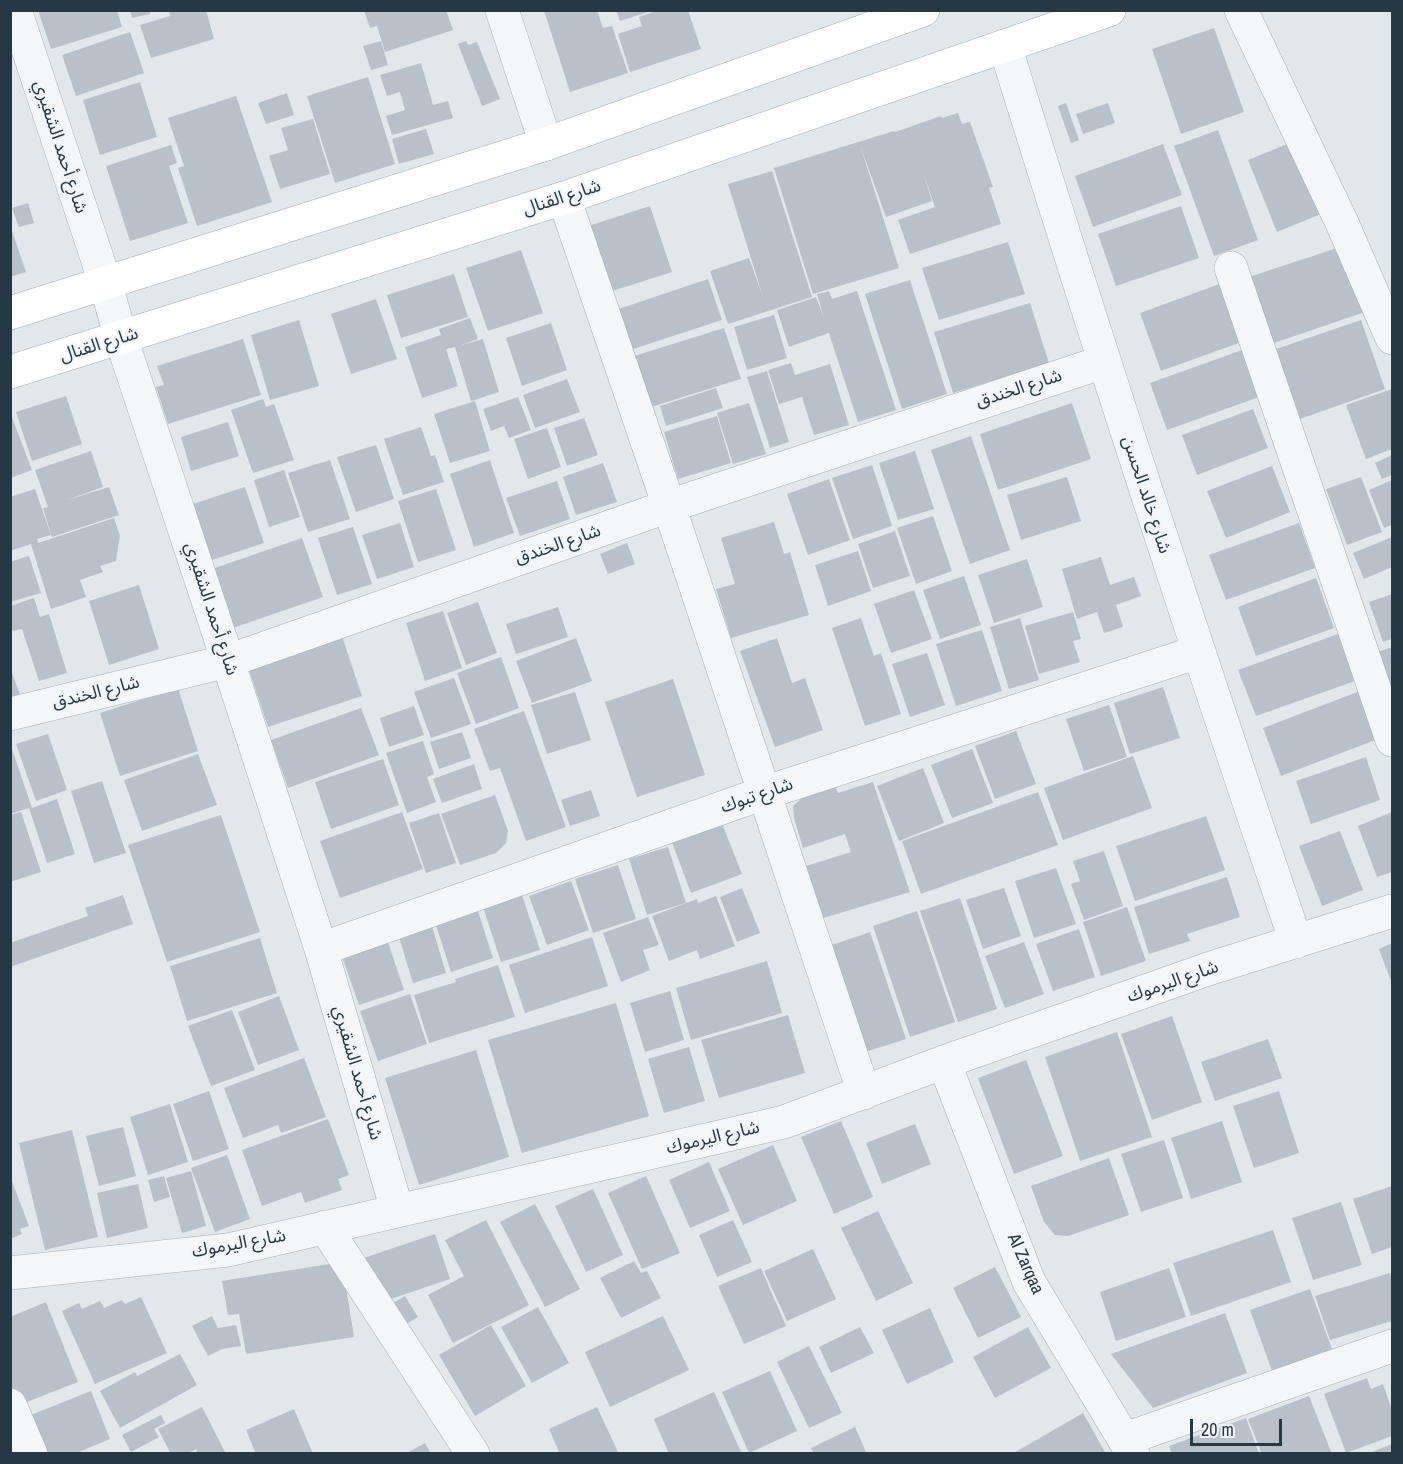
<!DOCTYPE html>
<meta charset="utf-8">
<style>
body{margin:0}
#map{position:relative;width:1403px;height:1464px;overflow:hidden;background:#e1e7eb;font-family:"Archivo Narrow",sans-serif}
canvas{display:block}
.frame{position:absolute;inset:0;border:12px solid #273845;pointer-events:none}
.scale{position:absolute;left:1190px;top:1419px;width:92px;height:27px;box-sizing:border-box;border:3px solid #273845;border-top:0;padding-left:8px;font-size:18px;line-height:21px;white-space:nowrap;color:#273845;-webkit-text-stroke:4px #f1f5f8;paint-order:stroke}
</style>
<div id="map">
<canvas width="1403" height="1464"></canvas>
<div class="frame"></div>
<div class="scale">20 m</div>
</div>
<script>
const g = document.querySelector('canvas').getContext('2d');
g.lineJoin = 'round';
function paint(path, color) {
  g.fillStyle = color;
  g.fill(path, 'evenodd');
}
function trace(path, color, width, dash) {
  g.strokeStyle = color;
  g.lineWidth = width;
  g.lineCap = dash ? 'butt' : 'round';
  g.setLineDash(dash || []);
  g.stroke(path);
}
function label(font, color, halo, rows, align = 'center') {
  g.font = font + ' "Archivo Narrow","Noto Sans Arabic",sans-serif';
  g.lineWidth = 5;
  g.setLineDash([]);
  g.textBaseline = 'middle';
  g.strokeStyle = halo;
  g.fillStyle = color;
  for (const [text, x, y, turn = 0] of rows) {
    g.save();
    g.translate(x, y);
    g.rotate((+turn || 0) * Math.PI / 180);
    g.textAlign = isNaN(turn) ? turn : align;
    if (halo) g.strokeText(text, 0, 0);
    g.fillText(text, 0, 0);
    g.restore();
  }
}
paint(new Path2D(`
 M38,10H117L122,27L51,49Z
 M130,10H150V14L132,18Z
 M169,10H206L214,39L151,58L140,25L170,16Z
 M364,10H446L453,30L385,52L377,26L370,28Z
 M544,10H597L603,28L612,26L628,73L570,92Z
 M616,10H651V11L620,21Z
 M660,10H688L701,49L630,72L618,34L642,26L639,17Z
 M1214,28L1244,112L1181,134L1152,49Z
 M130,32L144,73L76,96L62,55Z
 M381,41L388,65L371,70L363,46Z
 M466,41L468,45L477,42L500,99L482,106L458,44Z
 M421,63L433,105L448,101L453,118L392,135L386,116L405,110L400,92L387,96L380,75Z
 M368,77L395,164L335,183L307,96Z
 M140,82L157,137L100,155L83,100Z
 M287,93L294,115L266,124L258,103Z
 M236,96L272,202L197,226L178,168L184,166L168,118Z
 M1066,103L1079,140L1071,143L1058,106Z
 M1108,103L1115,123L1083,134L1076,114Z
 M958,113L962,124L970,122L993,187L989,188L1001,224L910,254L898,220L935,207L923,172L932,201L886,217L860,145L899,268L813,294L774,168L894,131L895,132L941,116L942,118Z
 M313,119L330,174L280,189L269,156L288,150L281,128Z
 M426,129L434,154L399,164L392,139Z
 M1218,130L1258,240L1214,256L1174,146Z
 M1292,142L1321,214L1277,232L1248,160Z
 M1163,144L1182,195L1093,227L1075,176Z
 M171,145L177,163L169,166L188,223L130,241L106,166Z
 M772,171L812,297L728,324L710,271L749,258L763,297L728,184Z
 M28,203L34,223L19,227L12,208Z
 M650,206L672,272L606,293L585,227Z
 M1181,206L1199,258L1116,286L1098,234Z
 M10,225L26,272L10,277Z
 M1008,242L1025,294L939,320L922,268Z
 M1346,245L1368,311L1268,345L1246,278Z
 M521,250L543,313L488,331L466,268Z
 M454,274L468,317L401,338L387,295Z
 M708,279L722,320L624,352L610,312Z
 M910,280L947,394L902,409L865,294Z
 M1225,282L1247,340L1161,371L1140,313Z
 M829,291L832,299L857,291L896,410L858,422L829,333L789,347L777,310L816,297L824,318L817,294Z
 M376,299L397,359L351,374L331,314Z
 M1030,303L1049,363L953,393L934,332Z
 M774,315L787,358L747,370L734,327Z
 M470,318L478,339L458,346L483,339L499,392L471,401L455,347L446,349L458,386L422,398L405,347L441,335L439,329Z
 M299,320L319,386L270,400L251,335Z
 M1361,320L1385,389L1300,419L1276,349Z
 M551,323L567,370L522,386L506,338Z
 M724,328L741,379L651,407L634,356Z
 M243,339L261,395L168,424L156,387L164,385L157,366Z
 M1245,349L1262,396L1167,430L1150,383Z
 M791,363L795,375L830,364L849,425L814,435L802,397L779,404L768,370Z
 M767,371L789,442L770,448L747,377Z
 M567,379L580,412L535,428L523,395Z
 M716,388L723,408L666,426L660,406Z
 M1392,389V449L1366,459L1346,405Z
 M66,396L82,444L32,461L16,412Z
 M518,397L531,430L509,438L504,426L491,431L483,409Z
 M263,399L266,407L274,404L294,460L253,473L231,410Z
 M475,401L490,451L450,463L434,414Z
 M749,403L766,454L733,464L717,413Z
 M1072,403L1091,459L998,490L980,434Z
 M1253,409L1268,448L1197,475L1182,435Z
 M10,412L32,470L10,478Z
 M717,416L731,463L678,479L664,432Z
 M584,418L598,455L567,466L554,428Z
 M228,422L239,456L191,471L181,437Z
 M421,427L431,456L435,455L444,482L403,495L384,439Z
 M547,428L561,467L528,479L514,439Z
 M971,436L1010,550L970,564L931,450Z
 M376,445L394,499L356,512L337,457Z
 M91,451L103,487L67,500L109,487L119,515L52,537L43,508L48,507L35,470Z
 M915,451L934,509L898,520L879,463Z
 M1392,455V475L1382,479L1375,463Z
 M330,460L350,519L308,532L288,473Z
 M490,460L514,533L474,547L450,474Z
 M603,463L617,502L576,515L563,477Z
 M872,465L892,526L853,539L832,478Z
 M1272,466L1290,512L1226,538L1207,491Z
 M284,470L300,517L269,527L254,480Z
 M1067,477L1081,521L1021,540L1007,495Z
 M1361,477L1382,532L1347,545L1326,489Z
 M829,479L850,540L808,555L787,494Z
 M1392,480V525L1384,528L1369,490Z
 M557,481L570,519L520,536L506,498Z
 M245,487L264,543L212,560L193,504Z
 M35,489L51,535L37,539L38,543L114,518L120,536L116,561L100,566L103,572L80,580L86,597L51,609L31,544L10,551V497Z
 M436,489L456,550L418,562L398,501Z
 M933,516L952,571L916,584L897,528Z
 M774,522L784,554L790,552L809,615L731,638L716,589L735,584L721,538Z
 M400,523L414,567L377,579L362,535Z
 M1299,523L1315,568L1226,600L1209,555Z
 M353,527L372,584L337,595L318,538Z
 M895,531L910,576L873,588L858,544Z
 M1392,537V567L1364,579L1353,553Z
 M302,538L323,597L227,630L206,571Z
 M627,543L635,564L608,574L600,554Z
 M858,551L871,591L828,606L815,565Z
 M29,556L41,593L10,602V562Z
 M1101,557L1110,585L1134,577L1141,596L1116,605L1123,627L1104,633L1097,612L1077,619L1062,569Z
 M1027,559L1043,607L994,623L978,575Z
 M964,576L981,625L940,639L923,590Z
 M1316,578L1334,628L1256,656L1238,607Z
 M139,585L159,649L109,665L89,601Z
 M914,590L932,639L891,653L874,604Z
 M1392,594V639L1383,642L1369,602Z
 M34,598L40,617L49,614L67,673L39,681L22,629L13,631L10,624V606Z
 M478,602L497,653L466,665L447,613Z
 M558,607L568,637L516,654L506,624Z
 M443,611L462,668L425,681L406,623Z
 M1073,612L1081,639L1073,641L1080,662L1039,674L1025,626Z
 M861,618L874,656L881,653L901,714L865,726L832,628Z
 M1020,618L1039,680L1009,689L990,627Z
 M982,630L1002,691L956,706L936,644Z
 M1338,634L1355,681L1256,716L1238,670Z
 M342,636L362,696L268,727L248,667Z
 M576,638L592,681L532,703L516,661Z
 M777,638L792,683L805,678L823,730L775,747L740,651Z
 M1392,647V693L1378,652Z
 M927,653L945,705L910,717L892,664Z
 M501,657L519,708L476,724L457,673Z
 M10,668L20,694L10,697Z
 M454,678L471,724L431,738L414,692Z
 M673,679L705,775L637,797L605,702Z
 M1163,687L1180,738L1130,754L1114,703Z
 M178,688L198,751L120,776L100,713Z
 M1360,691L1378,739L1281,776L1263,728Z
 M575,692L591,740L547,754L531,705Z
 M1109,705L1127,757L1084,771L1066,719Z
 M414,706L424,735L389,747L380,718Z
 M361,708L379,755L288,788L271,740Z
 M524,711L566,827L526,841L500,768L490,771L474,729Z
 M1016,731L1036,784L995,799L975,746Z
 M462,732L471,758L439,769L430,742Z
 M48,734L67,790L36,801L16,744Z
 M423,741L434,774L427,777L436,802L407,813L386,753Z
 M10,743L32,808L57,799L75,854L47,863L29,808L10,814Z
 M972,749L993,803L952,818L931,765Z
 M198,754L217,805L142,831L124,780Z
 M1133,756L1152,808L1063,840L1044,788Z
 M1366,757L1380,800L1311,824L1296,781Z
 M383,759L399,805L331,829L315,782Z
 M474,764L482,789L442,803L433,779Z
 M923,768L944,823L899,841L877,786Z
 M102,781L126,853L94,863L71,791Z
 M873,782L910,892L820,919L803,867L851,852L845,834L803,848L794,818L793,806L803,797L835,786L838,793Z
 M591,790L600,816L570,826L561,800Z
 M1038,792L1058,845L921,894L902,841Z
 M495,795L508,831L506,843L496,853L460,865L441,814Z
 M21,812L41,872L10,882V815Z
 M402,812L423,869L340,898L320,841Z
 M1392,812V872L1377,877L1358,826Z
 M439,813L456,863L426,873L409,823Z
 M221,815L260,932L167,962L128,845Z
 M1206,816L1225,870L1135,901L1116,846Z
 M721,821L742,874L691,893L671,840Z
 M1340,831L1363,890L1322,906L1299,846Z
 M668,847L686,903L647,915L629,859Z
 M1104,851L1123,906L1084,920L1071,884L1080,881L1073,861Z
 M618,865L636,919L593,933L575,879Z
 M1056,868L1076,924L1034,938L1015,881Z
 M1227,877L1240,917L1187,934L1190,941L1149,954L1134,907Z
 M571,881L589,930L547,945L529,896Z
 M742,888L760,933L737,942L720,897Z
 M1004,888L1021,936L983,949L966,900Z
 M123,895L133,924L10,967V943L88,916L85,908Z
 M522,895L540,950L501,962L483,907Z
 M716,896L735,946L700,959L697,950L669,961L652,916L697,899L698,903Z
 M960,898L997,1009L958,1022L920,911Z
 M1127,907L1146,961L1101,976L1083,922Z
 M477,908L493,958L451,972L435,922Z
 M917,911L955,1022L910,1037L873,926Z
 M648,917L659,945L643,950L650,970L621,982L603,933Z
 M431,923L446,973L413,983L398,934Z
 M1079,929L1095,977L1053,991L1036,944Z
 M870,932L906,1039L859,1054L823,948Z
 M385,933L404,990L359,1005L339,948Z
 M592,937L608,986L525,1013L509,965Z
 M260,938L277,993L187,1021L170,966Z
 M1024,942L1044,994L1005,1008L985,956Z
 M1392,943V984L1379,949Z
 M767,961L782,1013L691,1040L676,988Z
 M498,965L515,1017L429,1043L414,995L456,982L455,979Z
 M670,991L684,1040L645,1052L630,1003Z
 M410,994L427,1044L378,1061L360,1011Z
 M279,996L299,1050L258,1065L238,1012Z
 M616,1003L649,1116L522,1153L488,1040Z
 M232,1010L255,1070L211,1086L188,1026Z
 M788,1015L805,1073L719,1098L701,1040Z
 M1172,1016L1202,1102L1152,1120L1121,1034Z
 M1117,1032L1152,1137L1080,1161L1045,1057Z
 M1268,1039L1282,1078L1215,1101L1201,1062Z
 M689,1047L705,1101L664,1113L648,1059Z
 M476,1050L509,1157L419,1185L385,1078Z
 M304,1058L326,1117L281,1133L278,1125L243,1138L224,1088Z
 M1026,1060L1063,1156L1014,1174L978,1078Z
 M209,1091L229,1149L193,1161L173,1104Z
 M1279,1091L1299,1153L1254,1168L1233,1106Z
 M170,1104L188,1162L148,1175L130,1117Z
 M328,1119L349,1175L338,1179L342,1190L305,1203L301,1192L262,1206L242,1150Z
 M841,1121L873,1197L834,1214L801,1137Z
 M1222,1121L1242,1182L1191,1199L1171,1138Z
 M915,1124L931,1164L882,1184L866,1143Z
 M123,1127L136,1176L99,1186L86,1136Z
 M72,1130L98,1237L45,1250L19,1143Z
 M1164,1140L1183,1198L1141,1212L1121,1154Z
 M773,1145L797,1201L743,1225L718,1169Z
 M227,1155L250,1219L215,1232L191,1168Z
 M1109,1158L1129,1215L1068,1236L1055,1235L1044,1222L1031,1186Z
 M709,1162L730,1211L690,1228L669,1180Z
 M191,1171L206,1226L182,1233L166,1178Z
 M10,1176L29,1226L20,1229L22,1234L10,1239Z
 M164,1176L170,1197L154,1202L148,1180Z
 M646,1176L680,1253L642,1269L608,1193Z
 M138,1184L148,1228L107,1238L97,1193Z
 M1392,1186V1247L1372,1254L1353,1199Z
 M593,1189L623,1255L586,1272L555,1206Z
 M1341,1202L1362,1265L1313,1280L1292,1218Z
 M535,1204L580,1289L545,1307L500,1222Z
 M878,1211L913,1283L876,1301L841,1228Z
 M486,1220L529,1305L453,1343L428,1295L464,1276L445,1240Z
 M733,1220L752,1262L717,1277L699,1235Z
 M1273,1230L1291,1282L1191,1316L1173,1263Z
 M435,1234L450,1279L376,1304L361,1259Z
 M813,1249L836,1299L787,1321L764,1271Z
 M634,1261L641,1273L647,1271L661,1298L621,1318L600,1278Z
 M342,1262L354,1337L246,1354L239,1314L228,1315L222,1281Z
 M995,1267L1021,1317L978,1338L953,1288Z
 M761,1268L786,1326L744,1344L718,1286Z
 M1169,1268L1186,1317L1116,1341L1100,1292Z
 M1390,1273L1392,1281V1321L1330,1340L1315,1296Z
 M1310,1289L1332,1349L1272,1371L1250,1310Z
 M405,1296L418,1317L396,1330L383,1309Z
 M141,1297L167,1353L95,1384L62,1311L79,1303L82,1309L100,1301L104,1308L122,1300L125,1304Z
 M46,1302L78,1382L14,1407L10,1399V1317Z
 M538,1307L569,1363L532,1383L501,1327Z
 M930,1308L954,1362L907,1384L882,1330Z
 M1225,1313L1247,1373L1153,1408L1111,1354Z
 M212,1316L218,1328L236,1325L241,1346L222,1349L208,1356L192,1326Z
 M663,1316L689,1370L610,1407L585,1352Z
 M491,1325L526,1386L475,1416L439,1355Z
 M860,1327L874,1353L831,1373L819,1347Z
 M1028,1327L1051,1368L995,1398L973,1357Z
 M809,1346L842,1413L809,1428L777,1362Z
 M180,1354L197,1385L120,1428L100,1391L135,1372L137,1376Z
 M770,1371L797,1431L749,1453L722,1392Z
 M1367,1378L1371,1389L1383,1384L1392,1410V1436L1346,1453L1324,1394Z
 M91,1391L110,1439L74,1454H41L26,1417Z
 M714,1392L742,1454H669L654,1419Z
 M1309,1396L1332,1454H1262L1248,1419Z
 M202,1407L226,1454H198L196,1449L187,1454H171L158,1429Z
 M597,1407L619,1454H560L549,1429Z
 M294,1409L313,1454H256L246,1430Z
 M1083,1413L1106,1454H1012Z
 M161,1415L165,1423L154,1429L159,1437L131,1452L122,1435Z
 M1246,1418L1259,1454H1172L1169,1446Z
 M855,1427L867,1454H814L811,1448Z
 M425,1443L431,1454H405Z
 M1392,1444V1454H1369V1453Z`), '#b8c1ca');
const minor = new Path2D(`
 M15,10L105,282L121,338L224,649L321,949L397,1210
 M502,10L546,144
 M1241,10L1342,223L1392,338
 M1005,46C1098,346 1195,644 1296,942
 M564,198L669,506L864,1093
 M1231,268L1392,740
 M10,714L228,661L669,506L1103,362
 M321,949L764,793L1198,652
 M944,1062L1029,1282L1133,1454
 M325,1227L473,1454
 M10,1273L228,1250L784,1122L944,1062L1208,969L1392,911
 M10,1405L31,1454
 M1125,1439L1392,1346`);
const major = new Path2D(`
 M10,313L546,144L923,10
 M10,372L564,198L1109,10`);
trace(minor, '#a5afb6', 34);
trace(major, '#9faeb8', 34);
trace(minor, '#f4f7f9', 33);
trace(major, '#fff', 33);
label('18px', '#273845', '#f1f5f8', [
 ["شارع أحمد الشقيري",60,147,72],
 ["شارع القنال",562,198,-18],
 ["شارع القنال",99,345,-17],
 ["شارع الخندق",1019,389,-18],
 ["شارع خالد الحسن",1146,495,72],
 ["شارع الخندق",558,545,-19],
 ["شارع أحمد الشقيري",211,609,72],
 ["شارع الخندق",96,693,-14],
 ["شارع تبوك",757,796,-19],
 ["شارع اليرموك",1173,982,-19],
 ["شارع أحمد الشقيري",357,1073,74],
 ["شارع اليرموك",713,1138,-13],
 ["شارع اليرموك",239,1244,-10],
 ["Al Zarqaa",1025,1264,66]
]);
</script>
